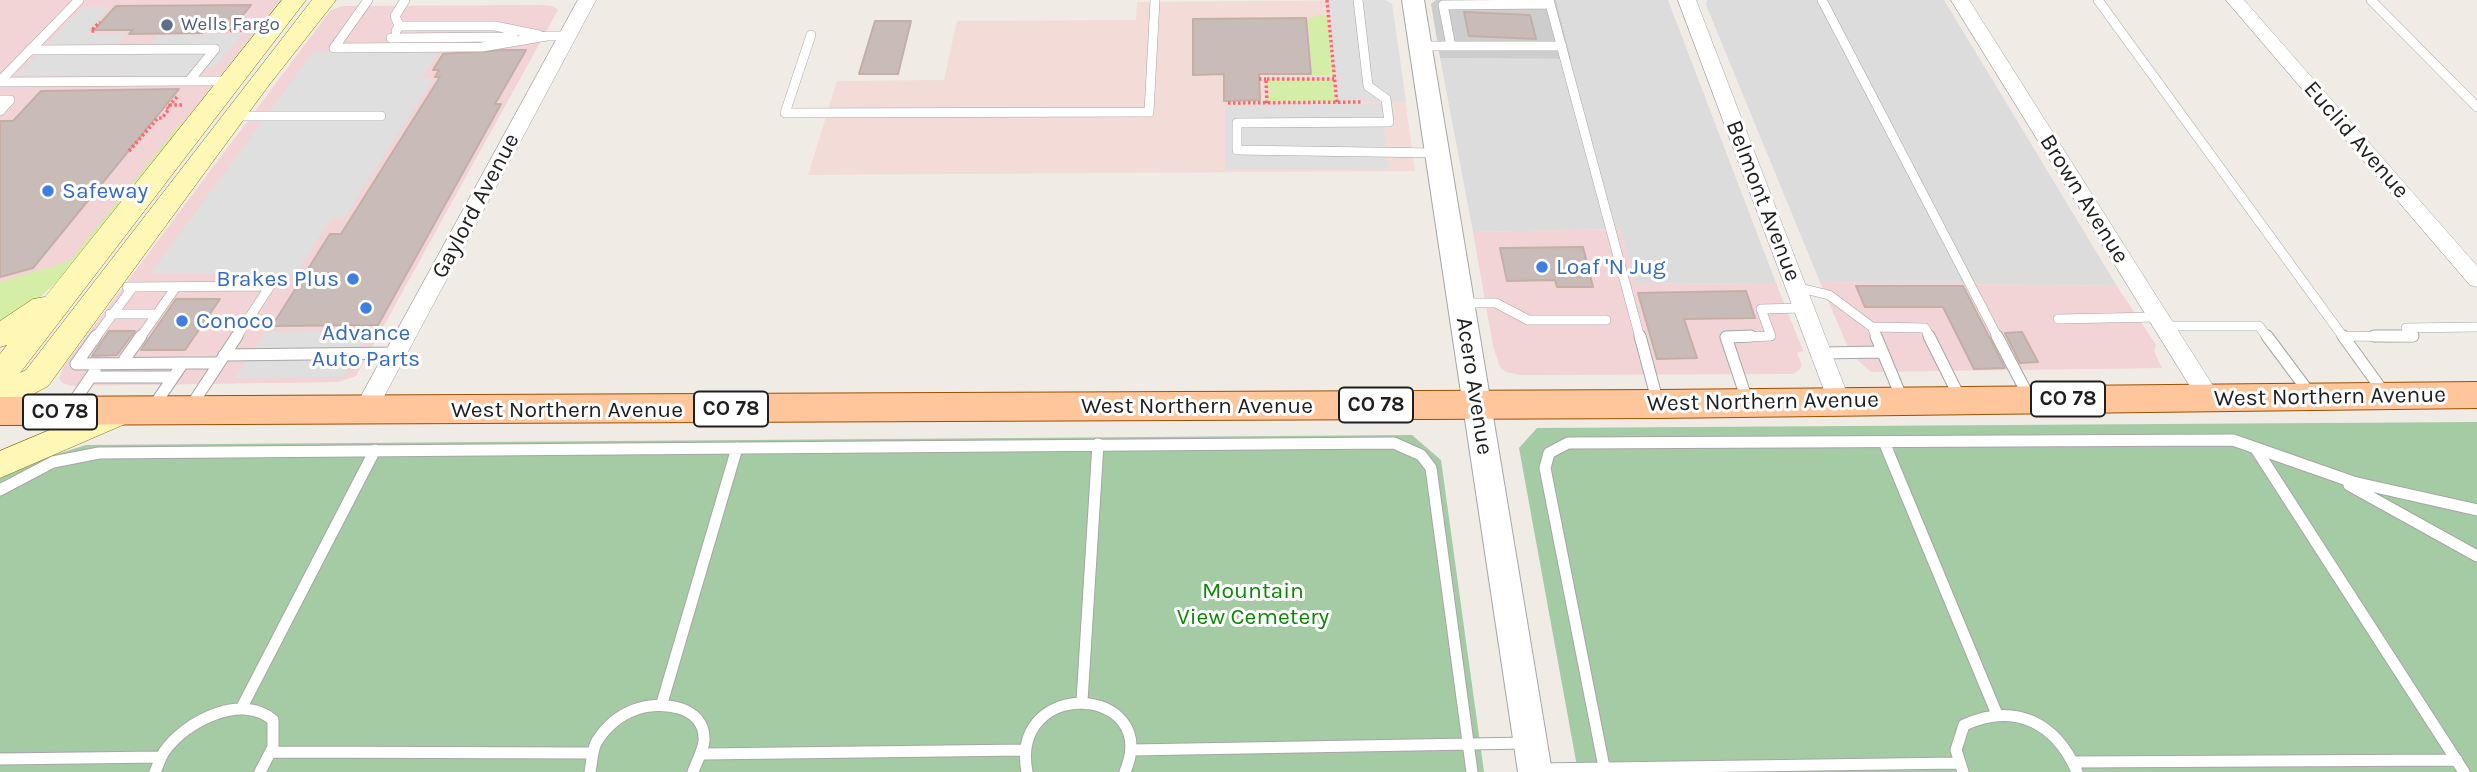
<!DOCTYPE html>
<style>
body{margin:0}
canvas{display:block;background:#f1ebe5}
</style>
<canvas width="2477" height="772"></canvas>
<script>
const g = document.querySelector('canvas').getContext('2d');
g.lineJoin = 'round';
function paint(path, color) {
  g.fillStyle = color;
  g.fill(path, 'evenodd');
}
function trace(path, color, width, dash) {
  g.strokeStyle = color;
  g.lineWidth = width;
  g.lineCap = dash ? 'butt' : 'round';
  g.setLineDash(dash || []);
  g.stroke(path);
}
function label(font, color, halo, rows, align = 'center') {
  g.font = font + ' Karla,sans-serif';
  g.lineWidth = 6;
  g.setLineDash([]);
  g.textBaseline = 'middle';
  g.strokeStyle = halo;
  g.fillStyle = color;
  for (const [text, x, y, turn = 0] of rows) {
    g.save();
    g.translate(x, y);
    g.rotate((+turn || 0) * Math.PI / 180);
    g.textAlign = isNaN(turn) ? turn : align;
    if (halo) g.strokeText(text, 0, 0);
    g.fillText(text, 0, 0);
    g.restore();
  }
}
paint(new Path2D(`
 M1556,0H1668L1776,283L1636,284L1620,229L1473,232L1440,58L1570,59Z
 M1707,0H1944L2117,286L1820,282L1706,5Z`), '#dddcdc');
paint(new Path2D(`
 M0,0H280L73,262L0,321Z
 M538,5L552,6L558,10L356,376L338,382L72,386L62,383L59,378L64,366L330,11L342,6Z
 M1620,229L1636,284L1776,283L1803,351L1797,353L1802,365L1799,370L1793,374L1520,375L1506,372L1500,367L1493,346L1473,232Z
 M1820,282L2117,286L2156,345L2154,351L2162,368L1871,372L1851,354Z`), '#f2d3d6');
paint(new Path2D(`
 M1436,0H1556L1571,59L1440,58L1431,4Z`), '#cdcdcd');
paint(new Path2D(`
 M1385,0L1392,4L1415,171L808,175L837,81L944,80L957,21L1136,20L1137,2Z`), '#f3dbd7');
paint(new Path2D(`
 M1317,15H1327L1333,75H1312L1308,20Z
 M1333,79L1335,101H1268V93L1276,92L1268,89V80Z
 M181,123H188L62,277L39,298L0,325V282L70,261Z`), '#d4eea7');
paint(new Path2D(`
 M2477,422V772H1578L1519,448L1537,428Z
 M1412,435L1441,460L1484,772H0V477L32,462L86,445Z`), '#a4cba4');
paint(new Path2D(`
 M1329,0H1385L1392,4L1406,101H1339Z
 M83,7H111L87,33H127L118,45H149L158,35L242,34L216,66L185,75L16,76Z
 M440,51L422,78L433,79L345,217H332L296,273L150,274L313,52Z
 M1381,104L1389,169L1225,170V105Z
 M369,331L343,377L235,378L265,332Z`), '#dfdfdf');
const building = new Path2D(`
 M251,5L231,30H205L202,33L129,34L133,30H94L116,6Z
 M1464,12L1530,15L1536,39L1469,36Z
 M1306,18L1311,74H1259L1260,100L1224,101V74L1193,75V19Z
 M875,21H911L898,74H859Z
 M504,50H526L495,104H501L378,325L272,326L330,234H341L440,77H435L439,70H433L443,54Z
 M179,89L33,268L0,277V121H13L41,91Z
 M1583,247L1593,287H1557L1555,280L1507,281L1500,248Z
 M1856,286H1963L2005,368L1974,369L1943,307H1865Z
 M1746,291L1755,318L1684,319L1697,358L1657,359L1638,293Z
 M176,299H220L185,350H141Z
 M109,331H135L117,355L92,356Z
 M2022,332L2038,362L2020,363L2005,333Z`);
paint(building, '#c9bcb8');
trace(building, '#c3afa6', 2);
const serviceFar1 = new Path2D(`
 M368,0L334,48L482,47L547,36H568
 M1358,0L1368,86L1386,99L1389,122L1237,123V150L1436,153
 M1549,0L1640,338
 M1822,0L1998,338
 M2098,0L2344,338
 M2371,0L2477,107
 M399,26H495L539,35
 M396,31L399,26L395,16L405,0
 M811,35L785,113L1149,112L1155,0
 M391,38L513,37
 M1420,46H1562
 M1451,46L1443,5L1550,4
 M0,81L79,0
 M189,81H229
 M0,82L189,81L215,49L30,50
 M0,100H10L0,111
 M233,116H381
 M127,287L270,286
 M1796,287L1829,295L1872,327
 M1461,303H1496L1528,320H1606
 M110,314H157
 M2058,319L2158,317
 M2163,326H2259L2268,338
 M2343,336L2413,337L2406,328L2477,327
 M95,338L133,287
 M140,338L176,287
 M236,338L270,286
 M1726,338L1771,336L1761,309L1804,308
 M1877,338L1872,327L1925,328L1930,338`);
const service = new Path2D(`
 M96,336L76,364L183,363L153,407
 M1640,336L1658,403
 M1876,336L1903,401
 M1929,336L1960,398
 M1997,336L2029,397
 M2267,336L2311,395
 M2343,336L2385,394
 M2374,336H2413
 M1821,353L1882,352
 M224,355L397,353
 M122,363L141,336
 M183,363H219
 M91,377H173
 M1747,400L1726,337L1751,336
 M191,406L237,336
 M70,407L95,371
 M1884,442L1996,712
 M2256,449L2464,772
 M2349,485L2477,556
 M0,490L53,462L99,453L1394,443L1421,455L1431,468L1472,772
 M1082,701L1098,444
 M662,703L737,448
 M242,707L375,450
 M1132,750L1527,743
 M273,752L592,753
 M703,754L1024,750
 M0,759L160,757
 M2074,762L2457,760
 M1537,769L1958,763
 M155,772C158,766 160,758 164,752C185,721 242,693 273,720V747L260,772
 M590,772C592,762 592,749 597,741C606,727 618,716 634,710C660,700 706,705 704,741C703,751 696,763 693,772
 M1027,772C1009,676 1162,685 1125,772
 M1605,772L1545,468L1549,453L1568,443L2233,440L2353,482L2477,510
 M1963,772L1956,750L1964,725C2014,702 2056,722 2077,772`);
const minor = new Path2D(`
 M578,0H596L373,417L365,420L357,417L353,411Z
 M1678,0H1696L1850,401L1847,407L1839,410L1831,407L1828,401Z
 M1951,0H1969L2217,392L2220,398L2217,404L2209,407L2201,404Z
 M2226,0H2244L2477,266V287L2470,285Z`);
const tertiary = new Path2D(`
 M1402,0H1424L1552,772H1518Z`);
const secondary = new Path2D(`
 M282,0H306L20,373L26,370L312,0H336L269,85L48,386L0,412V354L7,345L0,347V321L33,299L45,297Z
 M121,400L132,403L137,412L132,421L0,478V451Z`);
const primary = new Path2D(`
 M2477,382V408L1658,418L0,425V397L1658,390Z`);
trace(serviceFar1, '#a6a6a6', 10);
trace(service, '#a6a6a6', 13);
trace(minor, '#a6a6a6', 1);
trace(tertiary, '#a6a6a6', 2);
trace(secondary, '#7c7800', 1);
trace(primary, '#9a5100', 2);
trace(new Path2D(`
 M1327,0L1337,104
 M94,31H91L100,22
 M215,31L244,30
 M1259,79H1266
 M177,97L170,105H183
 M1228,103L1363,102
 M1267,103L1266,79H1334
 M129,151L158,118H162L169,109L167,107`), '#ff676e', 3.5, [2.5, 2.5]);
trace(serviceFar1, '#fff', 9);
trace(service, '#fff', 11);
paint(minor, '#fff');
paint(tertiary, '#fff');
paint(secondary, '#fef7b5');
paint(primary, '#ffc59b');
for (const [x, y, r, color] of [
 [167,25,7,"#5c6f8a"],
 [48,191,7,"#3f7fe0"],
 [1542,267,7,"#3f7fe0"],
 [353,279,7,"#3f7fe0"],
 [366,308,7,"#3f7fe0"],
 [182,321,7,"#3f7fe0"]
]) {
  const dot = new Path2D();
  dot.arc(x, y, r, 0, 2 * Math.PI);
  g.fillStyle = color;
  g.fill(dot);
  trace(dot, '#fff', 2.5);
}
label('19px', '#4e5e75', '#fff', [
 ["Wells Fargo",181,25]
], 'left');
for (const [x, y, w] of [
 [2068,399,74],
 [1376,405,74],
 [731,409,74],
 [60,412,74]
]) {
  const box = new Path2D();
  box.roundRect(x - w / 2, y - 17.5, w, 35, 5);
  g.fillStyle = '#fff';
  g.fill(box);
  trace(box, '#1f1f1f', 2);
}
label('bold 21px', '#1f1f1f', null, [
 ["CO 78",2068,399],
 ["CO 78",1376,405],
 ["CO 78",731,409],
 ["CO 78",60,412]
]);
label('23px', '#1f1f1f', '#fff', [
 ["Euclid Avenue",2356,140,49],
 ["Brown Avenue",2084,199,58],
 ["Belmont Avenue",1763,201,69],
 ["Gaylord Avenue",476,206,-62],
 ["Acero Avenue",1474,386,81],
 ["West Northern Avenue",2330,397,-1],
 ["West Northern Avenue",1763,402,-1],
 ["West Northern Avenue",1197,406],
 ["West Northern Avenue",567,410]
]);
label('23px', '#366cbe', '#fff', [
 ["Safeway",62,191],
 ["Loaf 'N Jug",1556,267],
 ["Brakes Plus",339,279,"right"],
 ["Conoco",196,321],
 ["Advance",366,333,"center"],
 ["Auto Parts",366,359,"center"]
], 'left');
label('23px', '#0c8604', '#fff', [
 ["Mountain",1253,591],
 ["View Cemetery",1253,617]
]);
</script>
